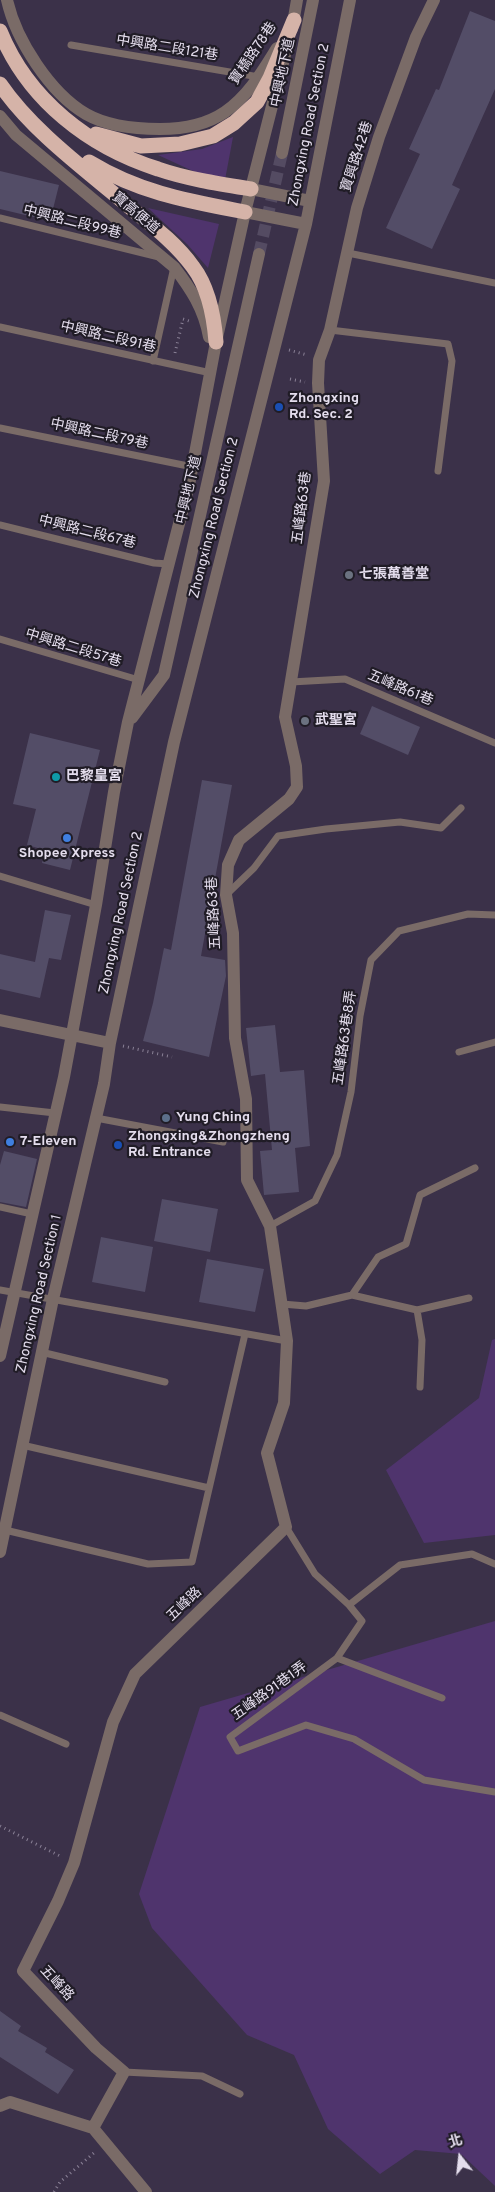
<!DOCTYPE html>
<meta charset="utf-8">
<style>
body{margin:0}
#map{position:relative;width:495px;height:2192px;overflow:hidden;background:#3b3149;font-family:Overpass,"Noto Sans TC",sans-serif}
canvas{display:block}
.north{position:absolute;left:435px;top:2132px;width:50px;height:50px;-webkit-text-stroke:4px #201c26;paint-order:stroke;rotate:344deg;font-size:14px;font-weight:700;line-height:20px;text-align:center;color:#e4dded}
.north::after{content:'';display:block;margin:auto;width:18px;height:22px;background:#e4dded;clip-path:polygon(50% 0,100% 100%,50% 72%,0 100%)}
</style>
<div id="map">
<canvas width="495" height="2192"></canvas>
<div class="north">北</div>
</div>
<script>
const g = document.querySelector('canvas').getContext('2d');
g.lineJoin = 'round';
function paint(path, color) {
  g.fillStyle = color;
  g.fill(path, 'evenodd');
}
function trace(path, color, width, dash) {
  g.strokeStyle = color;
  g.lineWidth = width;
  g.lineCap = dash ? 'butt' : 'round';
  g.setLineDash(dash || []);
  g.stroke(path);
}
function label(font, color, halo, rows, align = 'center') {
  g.font = font + ' Overpass,"Noto Sans TC",sans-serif';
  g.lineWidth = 4.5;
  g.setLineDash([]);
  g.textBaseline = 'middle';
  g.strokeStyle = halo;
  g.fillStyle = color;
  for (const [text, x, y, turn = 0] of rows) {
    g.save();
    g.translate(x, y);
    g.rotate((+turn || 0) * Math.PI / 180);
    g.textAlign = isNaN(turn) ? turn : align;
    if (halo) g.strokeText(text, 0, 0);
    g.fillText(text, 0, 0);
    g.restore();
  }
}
paint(new Path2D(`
 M233,137L225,180L195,172L158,155L202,149Z
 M148,208L219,224L208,268L187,244Z
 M495,1339V1535L424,1543L386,1470L479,1398L492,1340Z
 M495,1621V2186L461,2154L415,2150L380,2174L328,2129L294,2055L247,2035L152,1928L139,1894L200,1707Z`), '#4f346d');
paint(new Path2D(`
 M470,11L495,21V89L452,185L460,189L432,249L386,228L420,154L409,149L436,89L439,90Z
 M0,171L59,185L50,221L0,209Z
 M372,706L420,727L408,755L360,734Z
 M30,733L100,750L70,870L42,863L45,850L27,845L36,809L13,804Z
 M202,780L232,785L201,956L225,960L226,976L209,1057L143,1041L153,1003L164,948L171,950Z
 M45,910L71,915L61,960L49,958L40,998L0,989V954L35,962Z
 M275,1025L280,1072L304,1070L310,1146L295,1148L299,1192L264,1195L260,1151L272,1150L265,1074L251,1076L246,1028Z
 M4,1151L37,1159L26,1207L0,1202V1165Z
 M162,1199L218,1209L210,1252L154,1241Z
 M101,1237L153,1247L145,1292L92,1282Z
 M207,1259L264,1269L255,1312L199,1302Z
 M0,2011L21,2026L18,2031L47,2048L45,2052L74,2070L58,2094L0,2057Z`), '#534d67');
trace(new Path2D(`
 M259,254L282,153`), '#544b62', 12, [12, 6]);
trace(new Path2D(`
 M289,350L307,355
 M175,353L183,319L189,321
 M290,379L305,382
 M123,1046L172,1057
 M0,1826L62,1857
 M54,2192L60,2182L95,2152`), '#8a8196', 3, [1, 4]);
trace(new Path2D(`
 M71,45L259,77
 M0,218L159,257
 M348,253L495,283
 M0,327L211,373
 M330,330L448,344L452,361L438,471
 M153,361L174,267
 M0,428L193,467
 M0,525L154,563L169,564
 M0,639L139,680
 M291,682L345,679L495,743
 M0,876L96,905
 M227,894L254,868L278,836L326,829L400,822L441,828L461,808
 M459,1052L495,1042
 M0,1107L55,1113
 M96,1118L223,1142
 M0,1207L32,1214
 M270,1226L315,1201L337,1155L351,1092L360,1016L371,960L399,931L468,914L495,915
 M0,1290L287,1341
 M352,1295L378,1257L406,1244L420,1195L475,1168
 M282,1304L306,1306L352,1295L417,1310L469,1298
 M417,1310L422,1340L420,1387
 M41,1352L165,1382
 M22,1445L209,1488
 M286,1527L315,1574L349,1605L400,1565L472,1554L495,1564
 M5,1530L148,1564L192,1562L245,1334
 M349,1605L362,1621L337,1658L230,1737L238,1751L306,1725L354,1739L424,1780L495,1792
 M337,1658L442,1698
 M0,1715L66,1744
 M124,2072L202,2076L240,2094`), '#7a6b67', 7);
trace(new Path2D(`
 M7,0C16,40 50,93 86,114C107,126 136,129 160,129C182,129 206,125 225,112C249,95 262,72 277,48
 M0,116L16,135L174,267C191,289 204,309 209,337
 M0,2106L10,2102L93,2128L146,2192
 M93,2128L124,2072L96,2048L23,1971L58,1901L74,1863L113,1722L135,1674L286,1527L267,1453L284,1403L287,1341L270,1226L247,1180L246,1099L235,1038L233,933L226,895L228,865L239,840L289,799L297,787L296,766L285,717L324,481L318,383L319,360L330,330L357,208L379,137L416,37L434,0`), '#7a6b67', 12);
trace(new Path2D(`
 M292,29L297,0
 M282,153L313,0
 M251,189L310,201
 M245,212L306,224
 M132,718L164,675L259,254
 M0,1020L110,1043
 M0,1356L64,1077L96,905L114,792L128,722L189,485L216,342L245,212L285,55
 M0,1552L53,1299L104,1084L110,1043L174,742L306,224L350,0`), '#7a6b67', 12);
trace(new Path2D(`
 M0,31C28,100 89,147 158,169C187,179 220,184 251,189
 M0,84C34,134 93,175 138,214C158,230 178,246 193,267C209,288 214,316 216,342
 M96,134L141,146L180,144L213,136L234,123L257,102L270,78L294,20
 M89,162C140,193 188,201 245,212`), '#d5b3a8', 15);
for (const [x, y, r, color] of [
 [279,407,5,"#1a4fb4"],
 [349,575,5,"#6b7280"],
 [305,721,5,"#6b7280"],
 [56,777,5,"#0f9aa8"],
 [67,838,5,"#3f7fe0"],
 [166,1118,5,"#5c6f8a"],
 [10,1142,5,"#3f7fe0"],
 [118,1145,5,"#1a4fb4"]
]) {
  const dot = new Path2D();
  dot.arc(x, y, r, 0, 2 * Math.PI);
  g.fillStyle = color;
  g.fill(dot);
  trace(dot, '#201c26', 2);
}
label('14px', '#e4dded', '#201c26', [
 ["中興路二段121巷",167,49,9],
 ["寶橋路78巷",254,54,-56],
 ["中興地下道",284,73,-78],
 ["Zhongxing Road Section 2",310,125,-79],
 ["寶興路42巷",358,157,-72],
 ["寶高便道",135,214,40],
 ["中興路二段99巷",72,223,14],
 ["中興路二段91巷",108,338,13],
 ["中興路二段79巷",99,435,12],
 ["中興地下道",190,490,-77],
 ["五峰路63巷",303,508,-83],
 ["Zhongxing Road Section 2",215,518,-76],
 ["中興路二段67巷",87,533,14],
 ["中興路二段57巷",73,649,17],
 ["五峰路61巷",400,689,23],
 ["Zhongxing Road Section 2",122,913,-78],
 ["五峰路63巷",215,913,-93],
 ["五峰路63巷8弄",346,1038,-82],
 ["Zhongxing Road Section 1",40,1294,-77],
 ["五峰路",185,1605,-44],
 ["五峰路91巷1弄",270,1692,-36],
 ["五峰路",56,1984,47]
]);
label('bold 14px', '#e4dded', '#201c26', [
 ["Zhongxing",289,399],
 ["Rd. Sec. 2",289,415],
 ["七張萬善堂",359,575],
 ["武聖宮",315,721],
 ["巴黎皇宮",66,777],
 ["Shopee Xpress",67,854,"center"],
 ["Yung Ching",176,1118],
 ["Zhongxing&Zhongzheng",128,1137],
 ["Rd. Entrance",128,1153],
 ["7-Eleven",20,1142]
], 'left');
</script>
